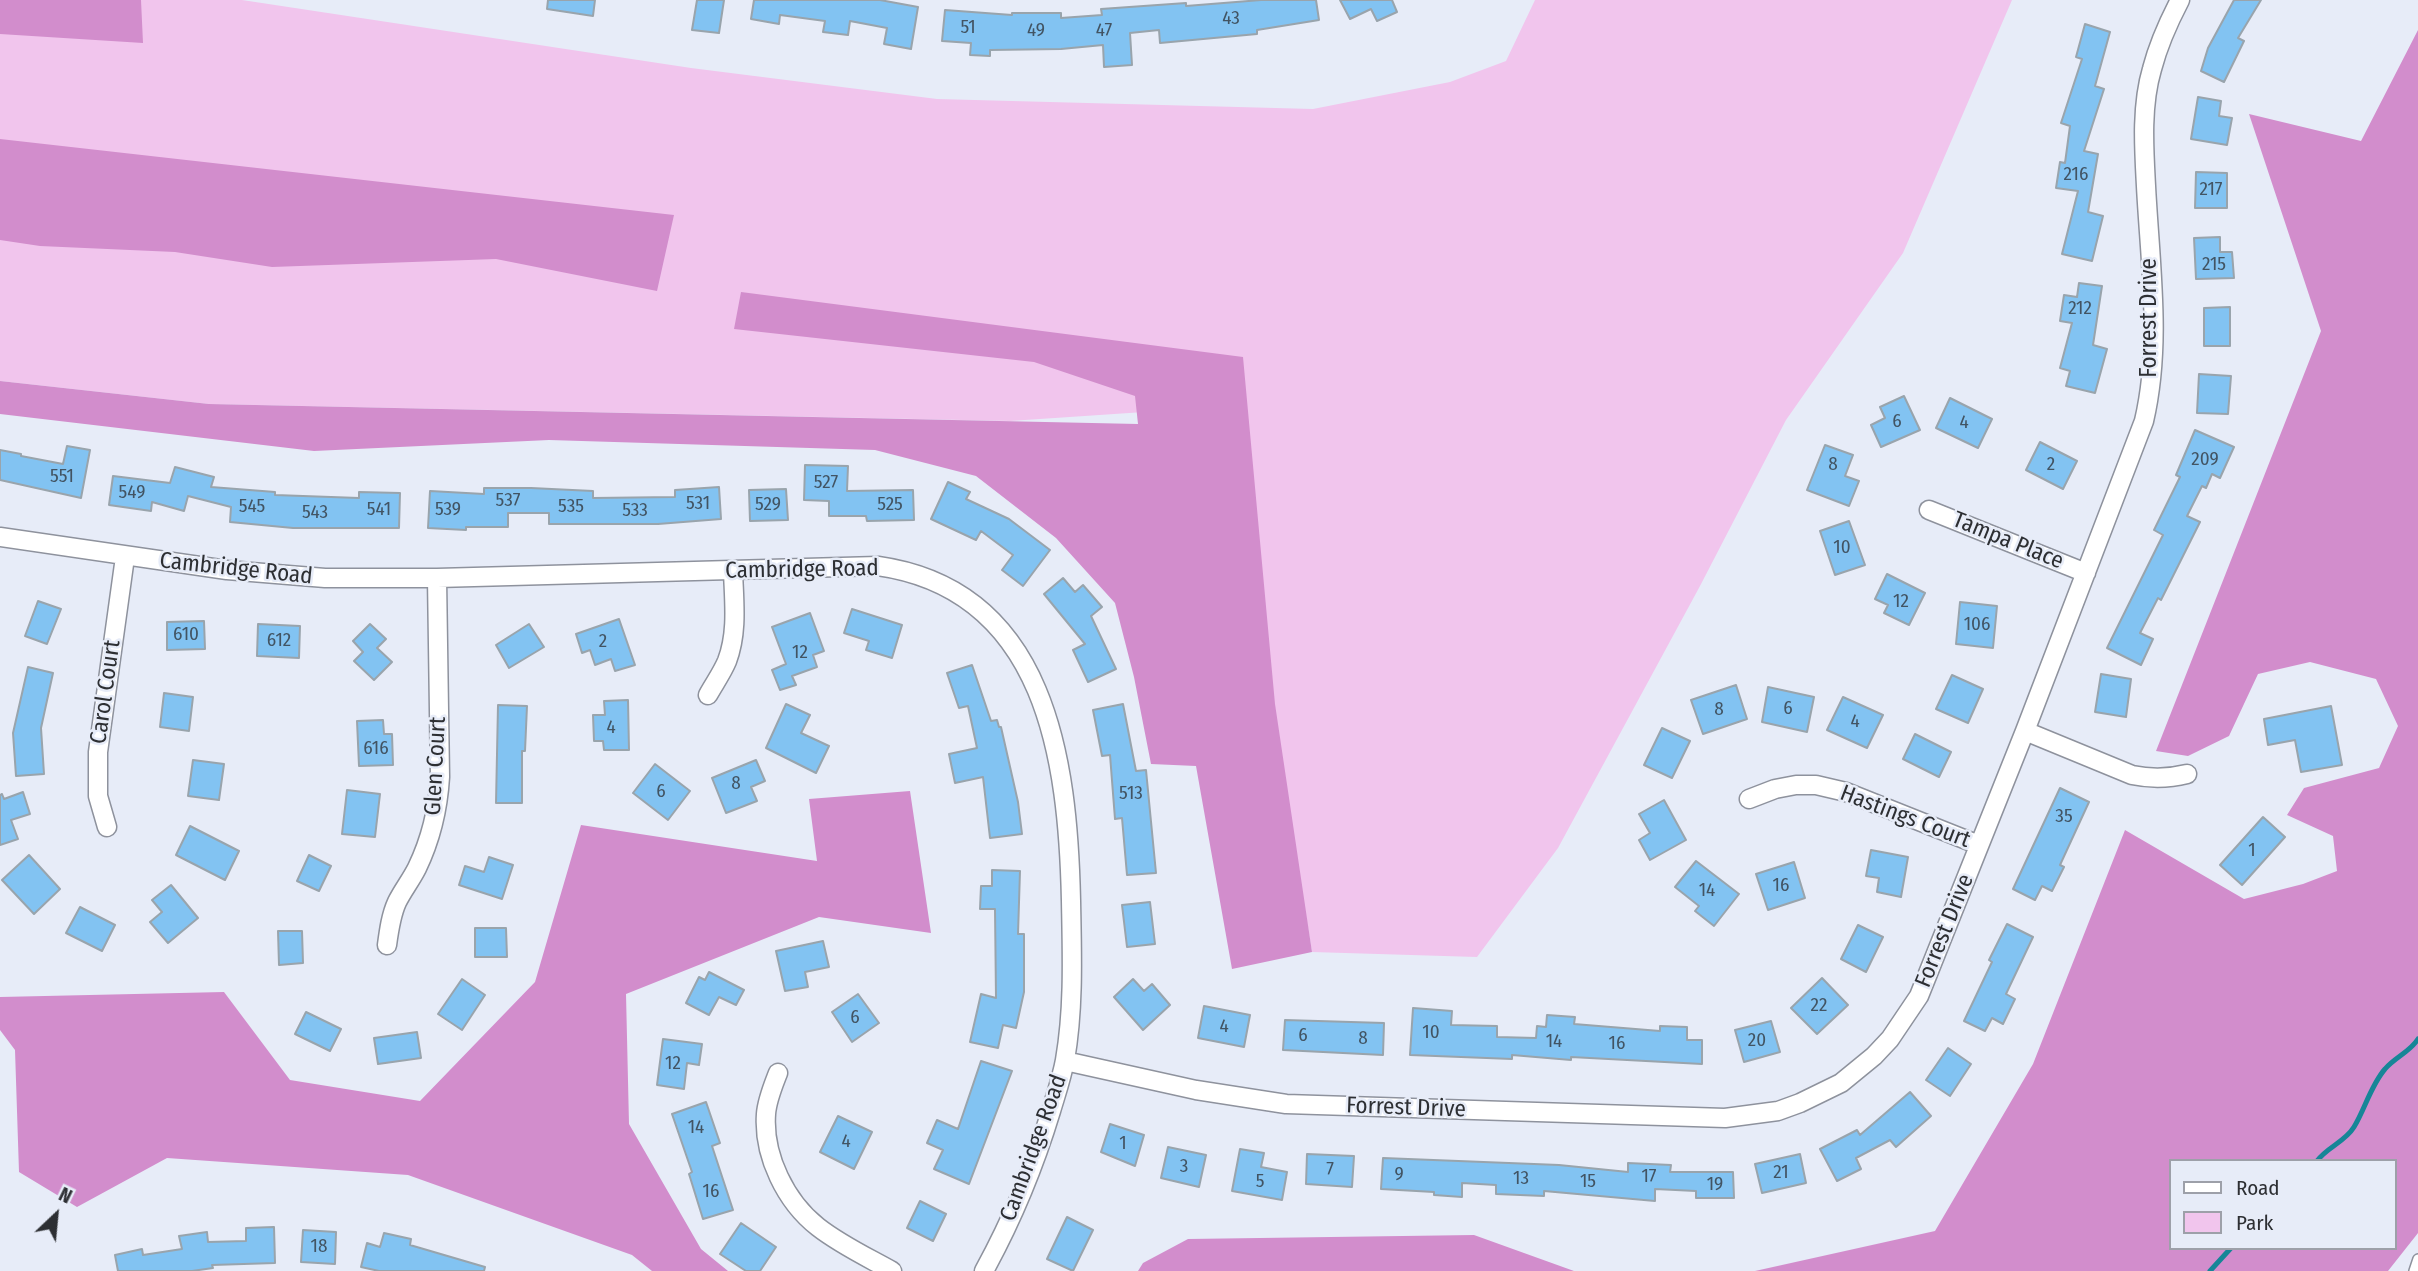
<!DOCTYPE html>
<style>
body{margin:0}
#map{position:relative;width:2418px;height:1271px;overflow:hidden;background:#e7ecf8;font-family:"Fira Sans Condensed",sans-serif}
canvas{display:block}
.legend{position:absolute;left:2169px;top:1159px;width:228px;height:91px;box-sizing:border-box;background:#e7ecf8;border:2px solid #9da0a9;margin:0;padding:9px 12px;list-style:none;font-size:21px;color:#2d2f33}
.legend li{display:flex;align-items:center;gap:14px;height:35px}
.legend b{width:35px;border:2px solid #9da0a9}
.north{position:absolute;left:21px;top:1180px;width:70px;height:70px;-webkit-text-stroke:5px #e7ecf8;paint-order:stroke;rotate:26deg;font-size:19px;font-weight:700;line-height:28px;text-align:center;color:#2d2f33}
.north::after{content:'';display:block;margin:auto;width:24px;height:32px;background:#2d2f33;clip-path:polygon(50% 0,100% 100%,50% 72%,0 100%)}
</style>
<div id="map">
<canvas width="2418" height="1271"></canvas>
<ul class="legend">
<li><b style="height:9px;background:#fff"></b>Road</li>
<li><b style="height:19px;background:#f1c5ed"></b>Park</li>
</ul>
<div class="north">N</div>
</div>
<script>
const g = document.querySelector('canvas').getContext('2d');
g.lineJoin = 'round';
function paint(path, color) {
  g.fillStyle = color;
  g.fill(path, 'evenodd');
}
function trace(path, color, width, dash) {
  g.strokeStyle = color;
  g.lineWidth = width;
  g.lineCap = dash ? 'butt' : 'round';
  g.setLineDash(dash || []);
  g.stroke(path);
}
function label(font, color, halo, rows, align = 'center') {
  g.font = font + ' "Fira Sans Condensed",sans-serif';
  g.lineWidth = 5;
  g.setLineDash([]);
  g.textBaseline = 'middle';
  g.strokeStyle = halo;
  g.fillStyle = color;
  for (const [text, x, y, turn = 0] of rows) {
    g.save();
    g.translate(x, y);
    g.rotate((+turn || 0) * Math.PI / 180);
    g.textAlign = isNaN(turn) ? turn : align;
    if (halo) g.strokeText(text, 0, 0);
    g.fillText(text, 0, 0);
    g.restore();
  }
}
paint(new Path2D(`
 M0,0H242L691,68L937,99L1313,109L1450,82L1506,61L1535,0H2012L1903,253L1786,420L1700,586L1558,848L1477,957L1312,952L1308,927L1174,410L1010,421L209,404L0,381Z`), '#f1c5ed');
paint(new Path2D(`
 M0,0H141L143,43L0,34Z
 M2418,30V1233L2388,1271H1755L1935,1231L2033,1064L2125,830L2244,899L2303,884L2337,871L2333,836L2287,815L2304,788L2379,768L2398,726L2376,679L2310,662L2258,674L2229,736L2188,756L2156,751L2321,331L2249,114L2361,141ZM2171,1161H2395V1248H2171Z
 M0,139L674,215L657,291L496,259L272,267L175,252L40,246L0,240Z
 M741,292L1243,357L1275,704L1312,952L1232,969L1196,766L1151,764L1134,677L1115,603L1056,538L976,476L875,450L549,440L314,451L0,414V381L209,404L1138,424L1135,396L1034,362L734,329Z
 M910,791L931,933L819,917L626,994L629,1124L701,1249L728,1271H652L632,1255L408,1175L167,1158L77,1207L19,1172L15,1050L0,1030V997L224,992L290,1080L420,1101L535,982L581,825L817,861L809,799Z
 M1474,1235L1574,1271H1138L1143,1263L1188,1239Z`), '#d28dcc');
trace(new Path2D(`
 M2317,1161C2327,1147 2345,1142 2354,1127C2365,1109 2371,1085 2385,1069C2395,1057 2410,1052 2418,1039
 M2210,1271L2231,1248`), '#168697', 5);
const building = new Path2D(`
 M548,0H595L593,16L547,9Z
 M697,0H724L719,33L692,30Z
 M754,0H880L918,7L911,49L884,44L887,28L850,21L848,35L823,32L825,21L780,15L779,24L751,19Z
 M1261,0H1316L1319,20L1257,30V34L1160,43L1159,30L1130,33L1132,65L1104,67L1103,45L1061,49L990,50V56L970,55L971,43L942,41L945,10L1012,15V13H1061V18L1102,15L1101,9L1186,3V6Z
 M1340,0H1392L1397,12L1377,21L1371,9L1350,19Z
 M2234,0H2261L2238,38L2244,41L2224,82L2201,71L2208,48Z
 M2085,24L2110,32L2095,86L2104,89L2084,151L2098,154L2088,212L2103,216L2092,261L2062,254L2078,191L2056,188L2060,162L2065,163L2070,126L2061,123L2082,59L2076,57Z
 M2198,97L2221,101L2219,116L2232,118L2227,145L2191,139Z
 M2196,172L2227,173V208H2195Z
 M2220,237V252H2232L2234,278L2196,279L2194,238Z
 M2079,283L2102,286L2093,345L2107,349L2095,393L2066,386L2070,371L2060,368L2072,323L2060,321L2064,295L2077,297Z
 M2230,307V346H2204V308Z
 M2199,374L2231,376L2228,414L2197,413Z
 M1904,396L1920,430L1881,447L1871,425L1885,418L1880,407Z
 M1950,398L1992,419L1978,448L1936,428Z
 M2195,430L2234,447L2220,478L2212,474L2206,488L2202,486L2187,516L2200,522L2161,600L2158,598L2140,633L2153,639L2141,665L2107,648L2163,535L2154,530L2180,477L2176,475Z
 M2040,442L2077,461L2063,489L2026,470Z
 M1825,445L1853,455L1845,476L1859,481L1849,506L1807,490Z
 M67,446L90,450L81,498L0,480V450L21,454V456L63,464Z
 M805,465L848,466L847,491L913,490L914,520L867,521L866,516H829V501L804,500Z
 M175,467L214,477L211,487L275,492V495L359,498V492L400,493L399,528H293L230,522L231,507L188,496L184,511L152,502L151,511L109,505L113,476L170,483Z
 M948,482L970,492L966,499L1009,519L1050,550L1023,586L1002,570L1013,555L981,531L976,540L931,519Z
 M719,487L721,519L658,524H549V513H508V527H466V530L428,528L430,491L484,494V488H531L593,491V498L675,497V490Z
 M786,489L788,520L750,521L749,490Z
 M1849,521L1865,565L1835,575L1820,531Z
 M1887,574L1925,593L1909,625L1884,613L1888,605L1875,599Z
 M1063,578L1075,592L1083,585L1102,607L1091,616L1116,669L1088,682L1073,650L1085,644L1044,594Z
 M38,601L61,609L47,644L25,636Z
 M1960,602L1997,606L1993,648L1956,644Z
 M852,609L902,625L892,658L866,650L869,641L844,633Z
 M810,613L824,651L813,655L817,667L792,676L796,685L780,690L772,670L786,664L772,627Z
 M619,619L635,665L615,671L611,659L595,665L590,650L582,653L576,634Z
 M204,621L205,649L167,650V622Z
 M258,624L300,626L299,658L257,656Z
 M370,624L386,639L377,648L392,662L374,680L354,661L363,652L353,641Z
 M529,624L544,647L509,668L496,645Z
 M972,665L991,721L997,720L999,727H1001L1018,802L1022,834L990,838L983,777L955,783L949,754L977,748L968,706L959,708L947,673Z
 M28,667L53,673L41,728L44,774L16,776L13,733Z
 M2101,674L2131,679L2126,717L2095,712Z
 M1952,675L1983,689L1968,723L1936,709Z
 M1736,685L1747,719L1703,734L1691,700Z
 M1768,687L1814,697L1807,732L1762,722Z
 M164,693L193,697L189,731L160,727Z
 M1843,697L1883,715L1867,748L1827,730Z
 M628,700L629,750H604L603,741H594L593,715H605L604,701Z
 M786,704L810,715L801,733L829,746L816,773L766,748Z
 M1123,704L1136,771L1146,770L1156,873L1127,875L1122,818L1115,819L1110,755L1102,756L1093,710Z
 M498,705L527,706L525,751H522V803H496Z
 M2331,706L2342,765L2301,772L2295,740L2268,745L2264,719Z
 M383,720L384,734H392L393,765L359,766L357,721Z
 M1662,728L1690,741L1672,778L1644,765Z
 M1915,734L1951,752L1939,777L1903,759Z
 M193,760L224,764L219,800L188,796Z
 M756,760L765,781L751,787L757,801L726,813L712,778Z
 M655,764L690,791L668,820L633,793Z
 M2060,788L2089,802L2060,865L2064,867L2052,891L2042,886L2035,900L2013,889Z
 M347,790L380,794L375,837L342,834Z
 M23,792L30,814L11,820L18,839L0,845V795L2,794L4,799Z
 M1664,800L1686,840L1650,860L1639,840L1650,833L1639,814Z
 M2263,817L2285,837L2242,885L2220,865Z
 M190,826L239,851L225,880L176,855Z
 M1871,850L1908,857L1901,897L1877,892L1879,878L1866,876Z
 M29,855L60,889L34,914L2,880Z
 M309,855L331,866L319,891L297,881Z
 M489,857L513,865L502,899L459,885L465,866L484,872Z
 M1696,861L1739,894L1714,926L1695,911L1699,906L1675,887Z
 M1794,862L1805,898L1768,910L1756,874Z
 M992,870L1020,871L1018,934H1024V992L1016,1028L1003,1025L998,1048L970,1042L981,994L996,998L995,909H980L981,886H992Z
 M171,885L198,918L168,943L150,922L162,912L152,900Z
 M1150,902L1155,944L1127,947L1122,905Z
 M80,907L115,925L102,951L66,933Z
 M2007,924L2033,937L2006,994L2015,999L2003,1024L1992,1018L1985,1031L1964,1021L1992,962L1989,960Z
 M1858,925L1883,937L1866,972L1841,959Z
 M475,928H506L507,957H475Z
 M278,931H302L303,963L279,965Z
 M823,941L829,967L805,972L808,987L785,991L776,951Z
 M709,972L744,990L736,1005L719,997L709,1015L686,1003L699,977L705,980Z
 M1822,978L1848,1005L1817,1034L1791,1008Z
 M462,979L485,995L462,1030L438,1014Z
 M1133,979L1144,991L1152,984L1170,1005L1143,1030L1114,997Z
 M858,994L879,1023L852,1042L832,1012Z
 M1204,1006L1250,1015L1244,1047L1198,1038Z
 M1413,1008L1452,1011L1451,1025L1497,1026V1037L1536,1038L1537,1026L1546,1027L1547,1015L1575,1017L1574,1024L1660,1031V1026L1687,1027V1040H1702V1064L1571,1057V1060L1512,1055V1059L1410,1055Z
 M306,1012L341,1029L330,1051L295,1034Z
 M1285,1020L1384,1023L1383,1055L1283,1050Z
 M1771,1021L1780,1052L1744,1062L1735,1030Z
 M417,1032L421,1058L378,1064L374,1038Z
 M663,1039L702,1044L699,1065L687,1063L684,1089L657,1085Z
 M1948,1048L1971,1064L1950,1096L1926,1080Z
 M981,1061L1012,1071L969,1184L934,1169L943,1150L927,1143L937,1120L958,1129Z
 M1910,1092L1931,1116L1896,1147L1890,1140L1856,1158L1861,1169L1837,1181L1820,1149L1857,1130L1860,1135Z
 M706,1102L720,1143L712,1146L733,1210L703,1219L689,1174L692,1172L672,1114Z
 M838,1116L872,1132L854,1169L820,1152Z
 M1110,1124L1144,1135L1135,1166L1101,1152Z
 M1168,1147L1206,1155L1199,1187L1161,1178Z
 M1240,1149L1264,1153L1261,1167L1287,1172L1282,1200L1232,1191Z
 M1307,1154L1354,1156L1352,1187L1306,1184Z
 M1800,1154L1806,1183L1762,1193L1755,1164Z
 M1383,1158L1559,1165L1628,1172V1163L1671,1165L1670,1172H1733L1734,1198H1696V1191L1655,1189V1201L1544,1191V1196L1496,1194V1185L1462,1183V1197L1434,1195V1192L1381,1189Z
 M920,1201L946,1214L933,1241L907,1228Z
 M1067,1217L1093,1230L1073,1271L1047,1259Z
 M741,1223L776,1247L760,1271H746L720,1254Z
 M274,1227L275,1263L212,1265L213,1268L192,1271H118L115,1255L142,1249L143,1255L182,1249L179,1236L207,1232L208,1242L246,1241V1228Z
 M303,1230L336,1232L335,1264L301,1262Z
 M384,1233L411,1239L410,1245L485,1267L484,1271H379L361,1267L367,1243L380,1247Z`);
paint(building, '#82c3f2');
trace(building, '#99a4ac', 2);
const service = new Path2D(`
 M2414,1271L2418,1259`);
const minor = new Path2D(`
 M1929,510L2086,573
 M0,537L227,570L325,578H437L878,566C1047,590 1068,761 1071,901C1072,954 1074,1008 1065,1060C1062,1077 1056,1094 1051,1111C1034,1167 1012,1220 984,1271
 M708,695C714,684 722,673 727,661C738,632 734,601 733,571
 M2025,731L2132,775C2151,779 2167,779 2187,774
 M1749,799L1775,789L1796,785H1816L1846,792L1979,845
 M107,827L98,796V752L125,557
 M387,945C389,930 391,915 397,902C403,890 411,880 417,868C431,839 438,810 440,777L437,578
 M1065,1061L1196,1090L1286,1104L1725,1118L1778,1111L1800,1103L1841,1083L1874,1056L1890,1039L1919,996L2025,731L2144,421C2162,344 2150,264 2146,186C2144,149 2141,106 2152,69C2158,46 2169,21 2180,0
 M778,1073C773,1086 767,1100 766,1114C763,1156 786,1202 818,1227C841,1245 867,1257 892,1271`);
trace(service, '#8e929d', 12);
trace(minor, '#8e929d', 21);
trace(service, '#fff', 9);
trace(minor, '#fff', 18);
label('19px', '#425463', null, [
 ["43",1231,19],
 ["51",968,28],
 ["49",1036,31],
 ["47",1104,31],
 ["216",2076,175],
 ["217",2211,190],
 ["215",2214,265],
 ["212",2080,309],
 ["6",1897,422],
 ["4",1964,423],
 ["209",2205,460],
 ["8",1833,465],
 ["2",2051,465],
 ["551",62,477],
 ["527",826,483],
 ["549",132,493],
 ["537",508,501],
 ["531",698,504],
 ["529",768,505],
 ["525",890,505],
 ["545",252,507],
 ["535",571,507],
 ["541",379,510],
 ["539",448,510],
 ["533",635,511],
 ["543",315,513],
 ["10",1842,548],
 ["12",1901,602],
 ["106",1977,625],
 ["610",186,635],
 ["612",279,641],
 ["2",603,642],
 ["12",800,653],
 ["6",1788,709],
 ["8",1719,710],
 ["4",1855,722],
 ["4",611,728],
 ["616",376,749],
 ["8",736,784],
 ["6",661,792],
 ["513",1131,794],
 ["35",2064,817],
 ["1",2252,851],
 ["16",1781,886],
 ["14",1707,891],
 ["22",1819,1006],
 ["6",855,1018],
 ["4",1224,1027],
 ["10",1431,1033],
 ["6",1303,1036],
 ["8",1363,1039],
 ["20",1757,1041],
 ["14",1554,1042],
 ["16",1617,1044],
 ["12",673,1064],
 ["14",696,1128],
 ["4",846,1142],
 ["1",1123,1144],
 ["3",1184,1167],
 ["7",1330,1170],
 ["21",1781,1173],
 ["9",1399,1175],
 ["17",1649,1177],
 ["13",1521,1179],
 ["5",1260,1182],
 ["15",1588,1182],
 ["19",1715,1185],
 ["16",711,1192],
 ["18",319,1247]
]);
label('23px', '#2d2f33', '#e7ecf8', [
 ["Forrest Drive",2150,318,-90],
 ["Tampa Place",2008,541,22],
 ["Cambridge Road",236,569,6],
 ["Cambridge Road",802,570,-1],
 ["Carol Court",106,692,-82],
 ["Glen Court",436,766,-87],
 ["Hastings Court",1905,817,21],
 ["Forrest Drive",1945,931,-68],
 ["Forrest Drive",1406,1108,2],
 ["Cambridge Road",1034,1148,-70]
]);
</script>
